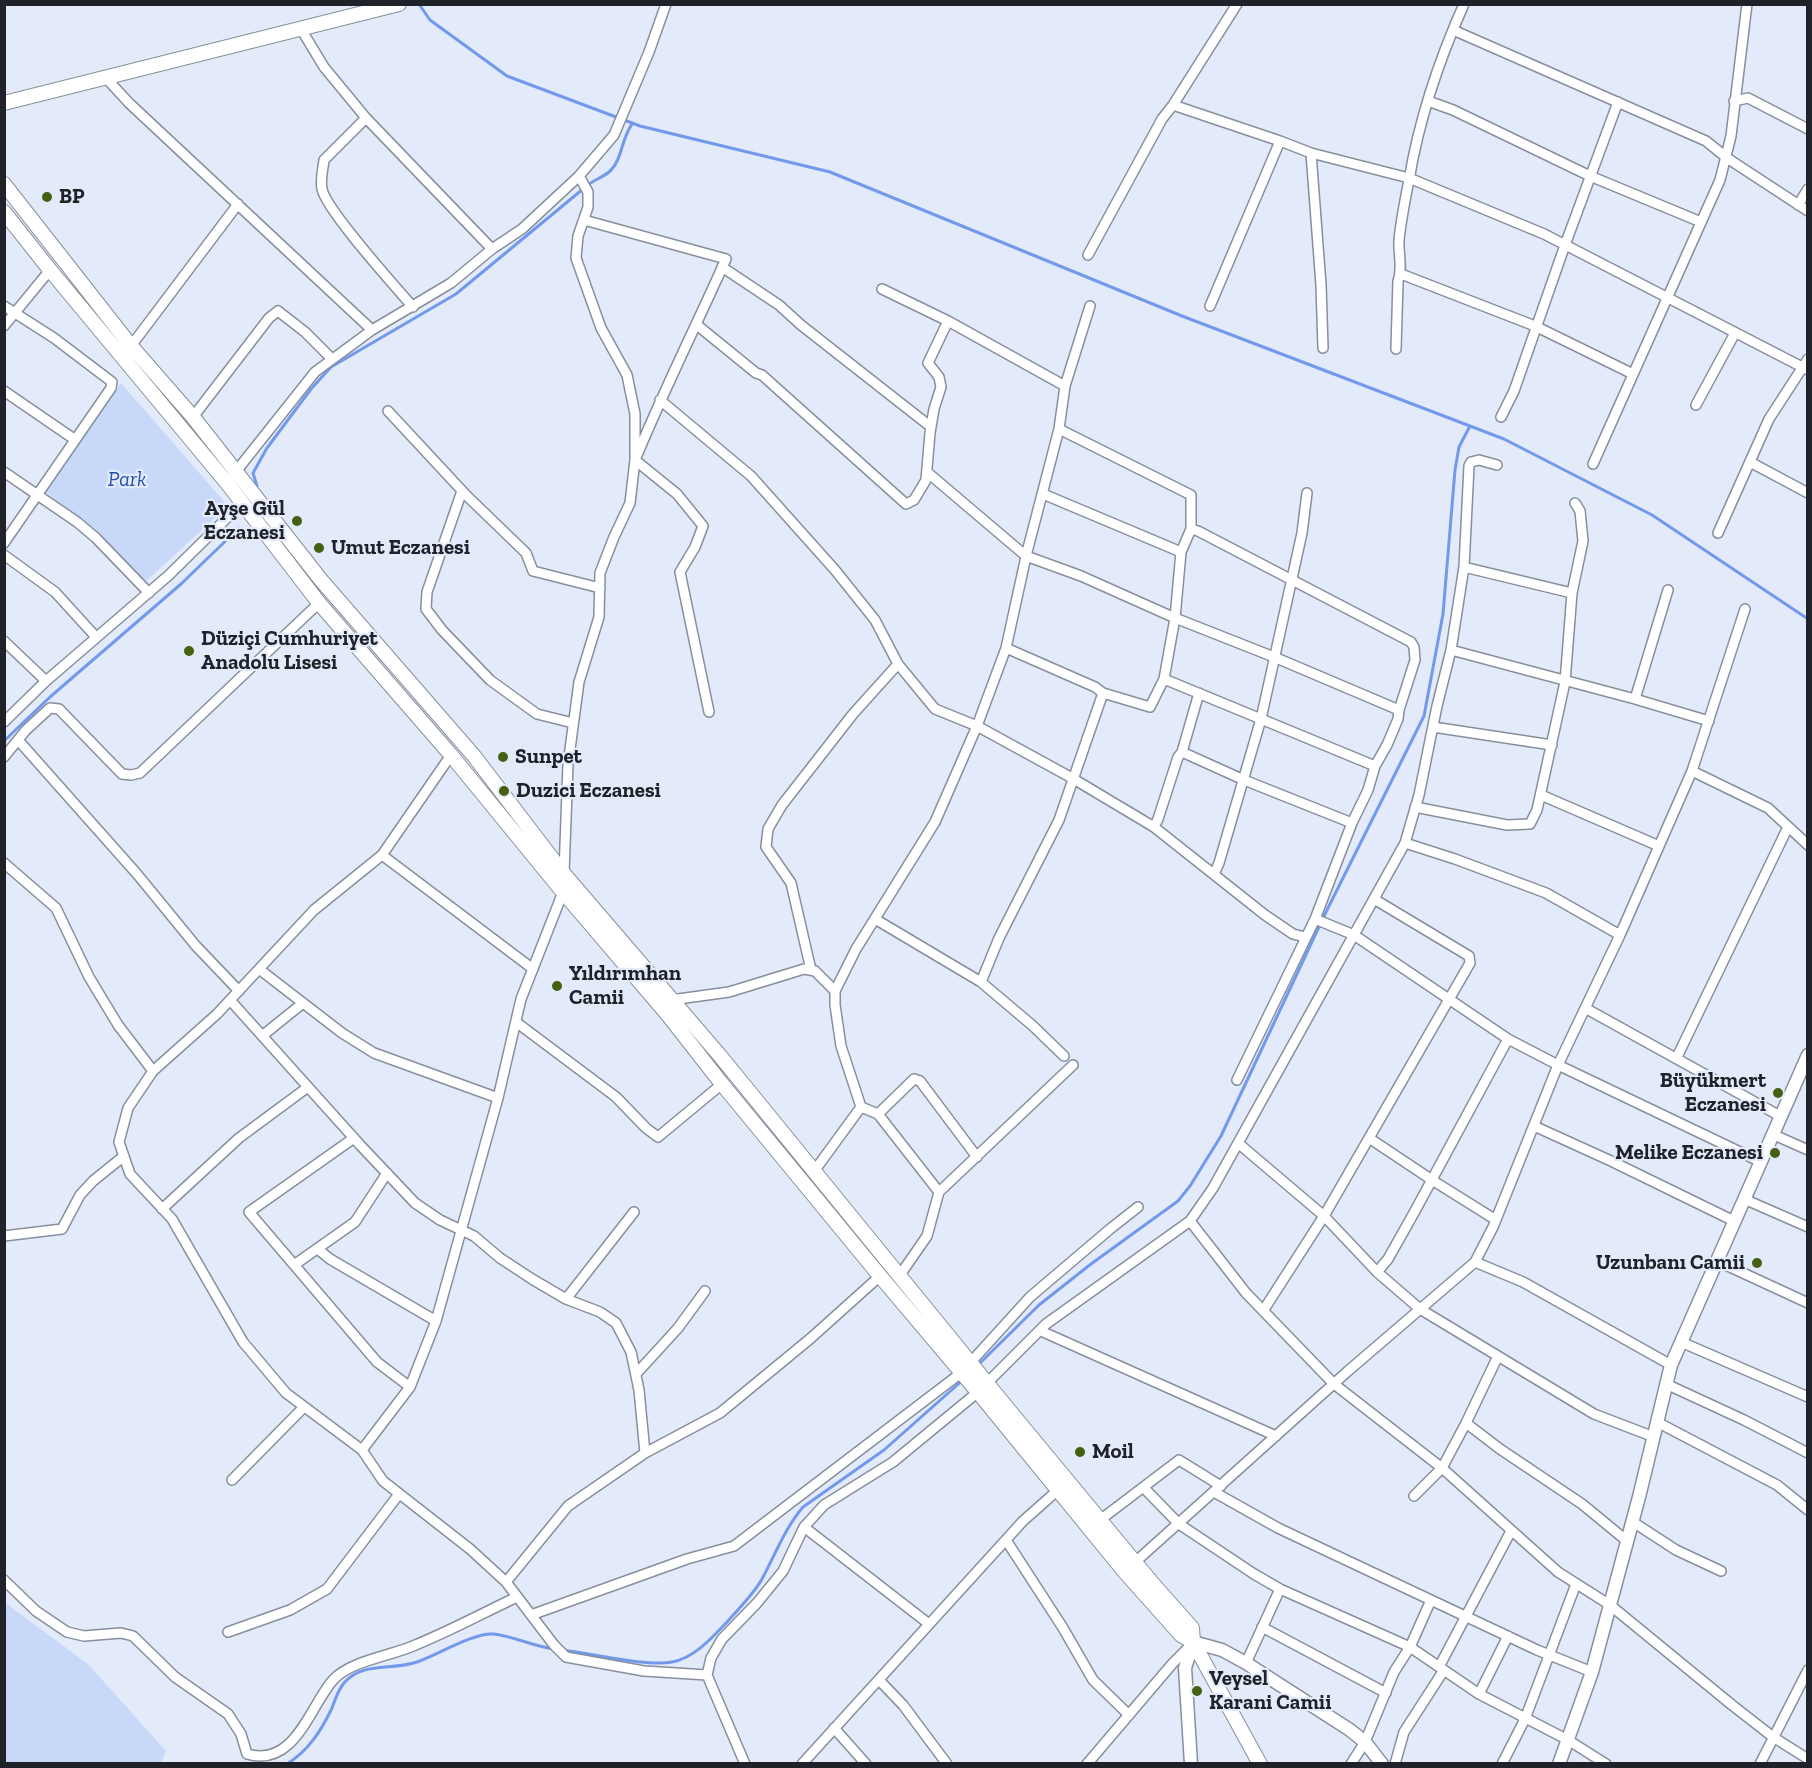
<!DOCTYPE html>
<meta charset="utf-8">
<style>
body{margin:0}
#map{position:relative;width:1812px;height:1768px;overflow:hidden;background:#e3ebfb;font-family:"Zilla Slab",serif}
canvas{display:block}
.frame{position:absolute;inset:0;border:6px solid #1f2228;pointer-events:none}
</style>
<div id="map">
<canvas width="1812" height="1768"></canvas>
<div class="frame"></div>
</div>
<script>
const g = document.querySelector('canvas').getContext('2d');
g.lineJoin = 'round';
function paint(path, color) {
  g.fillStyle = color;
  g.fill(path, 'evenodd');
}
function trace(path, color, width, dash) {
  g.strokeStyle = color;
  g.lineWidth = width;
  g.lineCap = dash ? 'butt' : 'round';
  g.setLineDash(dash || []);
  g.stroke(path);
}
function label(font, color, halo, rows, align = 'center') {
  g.font = font + ' "Zilla Slab",serif';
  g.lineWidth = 4.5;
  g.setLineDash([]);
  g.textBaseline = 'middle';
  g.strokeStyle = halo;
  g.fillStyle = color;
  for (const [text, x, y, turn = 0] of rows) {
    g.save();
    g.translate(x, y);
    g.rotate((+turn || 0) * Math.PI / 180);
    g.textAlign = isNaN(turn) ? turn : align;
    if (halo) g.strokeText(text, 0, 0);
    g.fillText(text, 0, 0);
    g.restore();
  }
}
paint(new Path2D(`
 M121,383L228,506L144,583L101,535L46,492Z
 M4,1602L88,1664L166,1751L161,1763H5Z`), '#c8d8f9');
trace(new Path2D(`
 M419,4L430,20L507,76L640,126L830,172L1182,316L1504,439L1652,515L1808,619
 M588,185C594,180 603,177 609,172C623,160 621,137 633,123
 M257,486L253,473L267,448L311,389L331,367L456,294L583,189
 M4,741L50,697L181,584L239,528
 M977,1366L1039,1305L1091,1264L1178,1201L1190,1186L1221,1136L1325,914L1424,716L1443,614L1455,470L1459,447L1470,426
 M562,1650C591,1653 646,1667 672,1662C694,1658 712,1638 727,1622C739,1608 753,1595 762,1579C775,1555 785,1528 803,1507L884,1450L964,1379
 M287,1764C309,1750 321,1731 332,1708C335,1700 338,1690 344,1683C363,1661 392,1671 417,1662C435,1656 475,1632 493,1634C514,1636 534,1647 555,1649`), '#7299eb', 3);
const minor = new Path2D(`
 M301,29L324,67L366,118L492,249
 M1453,30L1706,141L1727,158L1808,211
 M106,78L129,103L372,330
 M1428,101L1453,110L1590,176L1701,222
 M1734,101L1748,98L1808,129
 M1173,105L1280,141L1210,306
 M366,118L324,160C323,169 320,180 322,189C326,210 395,286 413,307
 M1280,141L1311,153L1409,178L1544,234L1808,370
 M1311,153L1321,285L1323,348
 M1798,205L1808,189
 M584,220L726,259C696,326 663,392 635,460L677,494L703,526L695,547L680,572L709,712
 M1088,255L1162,119L1173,105L1237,4
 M722,267L779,305L801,325L931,427
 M1401,274L1535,326L1633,374
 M882,289L948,321L1065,386
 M4,306L54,338L112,382L111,388L4,543
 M697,325L756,373L762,375L906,504L914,500L926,480L930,433L934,409L941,387L939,377L928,363L948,321
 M4,326L50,270
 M131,346L238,204
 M1396,349L1398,281C1403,267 1398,253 1399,240C1401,220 1405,200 1409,180C1419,120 1439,60 1464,4
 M4,391L74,439
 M660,400L751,476L835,570L875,620L898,664L935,709L977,726L1072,778L1154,827L1265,915L1293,934L1305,937
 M1696,405L1735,333
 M388,411L467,496L526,553L533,571L600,588
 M193,417L269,318L278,311L305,332L332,359
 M1501,417L1514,391L1565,245L1618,102
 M1750,462L1808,493
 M1593,464L1720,180L1731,136L1747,4
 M4,472L77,522L96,538L149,593
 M927,472L1026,556L1081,576L1175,618L1274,657L1399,710
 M234,474L315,372L372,330L451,283L492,249L522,229L579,176L614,135L649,52L666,4
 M462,491L427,592L426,609L442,630L490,680L537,714L573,723
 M1043,494L1181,552
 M1191,529L1198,531L1411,642L1414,647L1415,660L1399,710L1398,719L1387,745L1375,766L1368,790L1352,823L1315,919L1237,1080
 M1718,533L1769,419L1808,359
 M4,555L55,592L96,637
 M1464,567L1572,593
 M4,641L46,681
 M1006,648L1095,687L1103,693L1150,707L1164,679L1175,618L1181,552L1191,529V495L1059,429
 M1451,650L1635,699L1709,721
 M1164,679L1375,766
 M1635,699L1668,590
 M4,722L46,681L169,575L243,502
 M1433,727L1552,745
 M18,740L137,874L196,946L239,991
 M1182,752L1244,780L1352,823
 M451,755L382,855L314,910L217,1014L153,1071L128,1108L119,1142L130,1174L172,1219L243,1342L286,1393L362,1450L383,1481L470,1549L506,1582L554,1645L566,1657L644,1671L707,1675
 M4,757L26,730L50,708L59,709L122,774L131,775L140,773L319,603
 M1692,771L1768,808L1808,845
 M1541,795L1659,846
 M1415,807L1507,825L1530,824L1537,810L1565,682L1572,593L1583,541L1580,511L1575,503
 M1154,827L1158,819L1178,757L1182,752L1199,693
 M1405,843L1455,859L1546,893L1620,935
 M382,855L533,969
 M4,863L56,908L89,977L118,1025L153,1071
 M564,873L568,764L579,682L599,617L600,573L614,537L630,503L635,460V414L627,375L601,328L576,258L578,236L588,207V192L579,176
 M1214,874L1219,863L1261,719L1302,533L1307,493
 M875,919L981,982L1033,1026L1064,1056
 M1315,919L1354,935L1508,1039L1558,1065L1761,1162
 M259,969L342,1033L374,1053L498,1098
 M811,970L791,883L766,847L768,829L782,805L853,714L898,664
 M981,982L999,938L1059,820L1103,693
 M230,1000L361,1146L415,1203L440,1220L474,1236L500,1258L532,1279L566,1299L600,1312L616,1323L631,1352L639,1390L645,1453
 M671,1000L729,992L804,969L815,971L835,991
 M1585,1008L1780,1116
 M516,1022L616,1097L646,1128L658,1137L722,1084
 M262,1036L303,1003
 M1677,1057L1788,827
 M878,1114L914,1079L920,1081L977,1157
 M1534,1126L1611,1161L1734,1221
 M1772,1134L1808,1150
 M354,1138L249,1212L377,1362L410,1387
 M1369,1138L1432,1180L1496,1220
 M1238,1143L1324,1216L1377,1272L1420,1309L1594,1414L1654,1437
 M815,1170L861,1107
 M939,1192L878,1114L861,1107L841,1046L835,1005V991L856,949L935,822L977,726L1006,648L1027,552L1059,429L1065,386L1090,306
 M1744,1199L1808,1227
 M162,1209L239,1138L308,1087
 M1190,1221L1246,1293L1334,1384L1442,1468L1558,1572L1610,1605L1732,1705L1773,1737L1808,1759
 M4,1236L62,1229L80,1195L93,1181L124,1156
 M319,1250L330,1259L436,1321
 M1717,1261L1808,1303
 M1475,1262L1523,1282L1671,1365
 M294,1265L355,1222L387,1173
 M1377,1272L1388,1259L1415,1211L1508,1039
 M900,1275L927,1236L939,1192L1073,1065
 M566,1299L634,1212
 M1263,1311L1324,1216L1470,963L1469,956L1374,899
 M1041,1331L1276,1436
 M1681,1342L1808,1397
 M636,1374L678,1328L705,1291
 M1666,1384L1744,1420L1808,1453
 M1657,1422L1777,1485L1808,1510
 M1466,1423L1500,1449L1582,1504L1627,1541
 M362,1450L410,1387L436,1321L498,1098L521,999L563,892V887
 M232,1480L304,1407
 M1144,1488L1179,1524L1254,1574L1280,1589L1410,1647L1479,1694L1568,1740L1606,1764
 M1214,1492L1278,1528L1537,1650L1592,1672
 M1414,1496L1442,1468L1466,1423L1498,1356
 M1100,1520L1179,1460L1221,1486
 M1633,1522L1676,1550L1721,1571
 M804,1527L929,1624
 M1006,1540L1063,1628L1093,1680L1129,1715
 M1133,1564L1348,1371L1475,1262L1493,1227L1558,1065L1620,935L1692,771L1745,609
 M4,1580L36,1611L67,1632L84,1636L121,1633L133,1636L175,1677L228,1714L241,1734L247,1754C295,1768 310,1706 333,1680C350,1661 390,1656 413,1646C448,1632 483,1613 517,1597
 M506,1582L568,1506L645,1453L720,1413L811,1338L880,1276
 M531,1615L687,1559L734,1546L961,1373L1030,1297L1110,1229L1138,1207
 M1262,1627L1386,1693
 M228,1632L290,1610L327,1589L399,1494
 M1246,1663L1280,1589
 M1439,1667L1511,1531
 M879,1680L903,1705L947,1764
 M1479,1694L1508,1636
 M834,1728L866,1764
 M745,1764L707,1675L711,1658L722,1639L757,1603L783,1571L804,1527L824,1505L893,1462L978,1392L1046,1324L1190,1221L1213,1188L1405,843L1419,795L1437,706L1451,650L1464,567L1469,466L1471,462L1479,460L1497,465
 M802,1764L1023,1521L1058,1490
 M1087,1764L1173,1663L1192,1644
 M1351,1764L1365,1742L1394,1672L1410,1647L1431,1600
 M1395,1764L1404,1732L1444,1670
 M1502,1764L1525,1719L1576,1584
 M1760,1764L1808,1670`);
const tertiary = new Path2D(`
 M1191,1764L1185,1668L1193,1642L1222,1650L1246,1663L1350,1730L1365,1742L1382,1764
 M1559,1764L1592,1672L1639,1497L1671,1365L1808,1055`);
const secondary = new Path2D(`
 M4,103L399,4
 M4,184L131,346L193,417L321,580L474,756L564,874L721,1057L1008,1409L1153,1584L1192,1628L1193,1642L1260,1764
 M4,212L50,270L227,483L319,603L451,755L563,892L668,1015L722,1084L880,1276L978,1392L1124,1571L1181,1635L1193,1642`);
trace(minor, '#878f9d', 12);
trace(tertiary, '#878f9d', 15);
trace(secondary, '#878f9d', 16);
trace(minor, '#fff', 9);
trace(tertiary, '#fff', 12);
trace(secondary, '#fff', 14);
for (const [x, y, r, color] of [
 [47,197,6,"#456010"],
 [297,521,6,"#456010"],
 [319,548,6,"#456010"],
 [189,651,6,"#456010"],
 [503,757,6,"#456010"],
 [504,791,6,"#456010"],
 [557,986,6,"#456010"],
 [1778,1093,6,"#456010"],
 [1775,1153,6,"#456010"],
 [1757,1263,6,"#456010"],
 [1080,1452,6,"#456010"],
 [1197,1691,6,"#456010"]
]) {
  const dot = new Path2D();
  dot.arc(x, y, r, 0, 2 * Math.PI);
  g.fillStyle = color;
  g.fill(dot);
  trace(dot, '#e3ebfb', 2);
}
label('bold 21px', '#1f2228', '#e3ebfb', [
 ["BP",59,197],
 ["Ayşe Gül",285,509,"right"],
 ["Eczanesi",285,533,"right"],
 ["Umut Eczanesi",331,548],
 ["Düziçi Cumhuriyet",201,639],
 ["Anadolu Lisesi",201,663],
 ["Sunpet",515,757],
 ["Duzici Eczanesi",516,791],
 ["Yıldırımhan",569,974],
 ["Camii",569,998],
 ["Büyükmert",1766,1081,"right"],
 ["Eczanesi",1766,1105,"right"],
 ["Melike Eczanesi",1763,1153,"right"],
 ["Uzunbanı Camii",1745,1263,"right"],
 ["Moil",1092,1452],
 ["Veysel",1209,1679],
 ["Karani Camii",1209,1703]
], 'left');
label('italic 21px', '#2850af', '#e3ebfb', [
 ["Park",127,480]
]);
</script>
